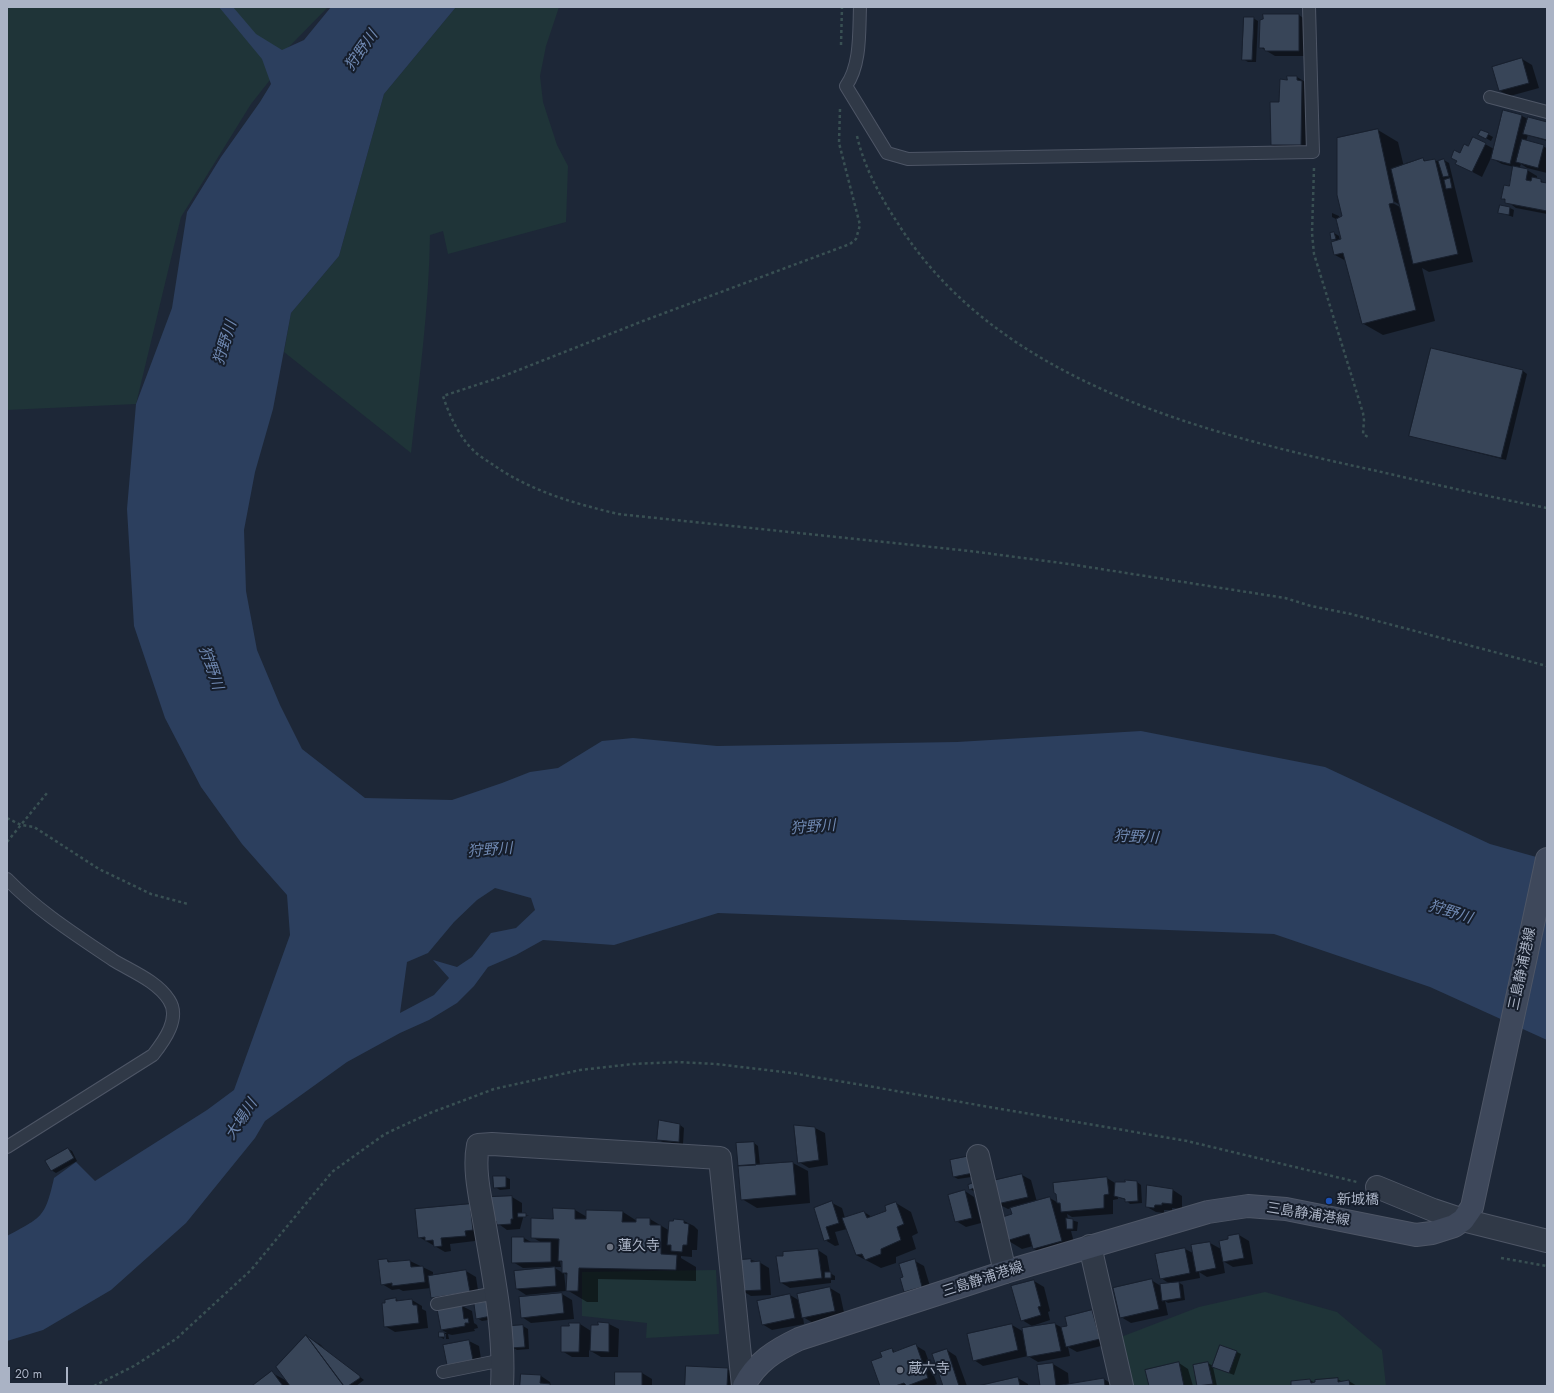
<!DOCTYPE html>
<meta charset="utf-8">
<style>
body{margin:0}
#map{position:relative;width:1554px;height:1393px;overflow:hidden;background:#1d2737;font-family:Jost,sans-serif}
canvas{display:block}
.frame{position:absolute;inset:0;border:8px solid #aab3c5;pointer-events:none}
.scale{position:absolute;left:8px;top:1367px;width:60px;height:18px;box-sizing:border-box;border:2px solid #aab3c5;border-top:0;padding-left:5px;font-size:12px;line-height:14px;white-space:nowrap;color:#aab3c5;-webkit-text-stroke:3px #161e2c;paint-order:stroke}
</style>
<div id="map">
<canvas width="1554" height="1393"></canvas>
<div class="frame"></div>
<div class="scale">20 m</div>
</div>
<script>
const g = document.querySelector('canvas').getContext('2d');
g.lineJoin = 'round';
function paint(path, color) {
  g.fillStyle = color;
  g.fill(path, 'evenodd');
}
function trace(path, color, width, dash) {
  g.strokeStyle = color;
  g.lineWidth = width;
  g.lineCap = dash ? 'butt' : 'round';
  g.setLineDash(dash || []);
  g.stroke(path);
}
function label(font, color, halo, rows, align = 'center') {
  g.font = font + ' Jost,"Noto Sans JP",sans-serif';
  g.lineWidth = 4;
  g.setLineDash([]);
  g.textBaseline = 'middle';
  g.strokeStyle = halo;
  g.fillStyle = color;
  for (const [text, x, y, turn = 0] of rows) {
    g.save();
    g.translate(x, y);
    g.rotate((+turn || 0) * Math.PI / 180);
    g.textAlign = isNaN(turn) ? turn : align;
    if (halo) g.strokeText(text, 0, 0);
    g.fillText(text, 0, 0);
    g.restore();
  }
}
paint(new Path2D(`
 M7,7H328L283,53L270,80L251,104L181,217L136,404L7,410Z
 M456,7H559L546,46L540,76L543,102L557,145L568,166L566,222L448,254L443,231L430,235C429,308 419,381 411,453L284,352L291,313L339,256L384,94Z
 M716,1270L719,1334L646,1338L647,1323L582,1316V1272Z
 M1265,1292L1337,1312L1382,1350L1386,1386H1130L1121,1337L1199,1307Z`), '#1f3438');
paint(new Path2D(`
 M219,7H233L256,34L282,50L304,40L331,7H456L384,94L339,256L291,313L273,409L255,472L244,530L246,591L257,650L280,705L302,749L365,798L452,800L502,783L530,772L558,768L602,741L633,738L717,746L957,742L1141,731L1325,767L1490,844L1547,860V1040L1430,987L1274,934L718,913L614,945L543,940L516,955L488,967L474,986L457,1003L429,1020L400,1033L347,1062L265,1121L255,1138L186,1223L111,1290L43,1330L7,1341V1236C42,1217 45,1218 54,1178L76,1162L95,1181L207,1110L234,1090L290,935L287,895L242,844L201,787L165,718L134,626L127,509L136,404L172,308L187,212L221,157L260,102L271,84L262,59ZM495,888L531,898L535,910L516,928L491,933L472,957L457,967L433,960L449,978L434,995L400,1013L407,962L428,953L454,922L477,900Z`), '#2c3f5e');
paint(new Path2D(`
 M1299,15L1308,21L1309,56H1275L1260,47Z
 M1253,18L1258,21L1256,62H1248L1243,59Z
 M1522,59L1532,65L1539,88L1510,96L1500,91Z
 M1297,77L1312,86L1315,153H1287L1272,145L1280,103L1288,81Z
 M1522,116L1528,119L1547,123V141L1528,135L1526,141L1547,148V173L1527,168L1521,164L1519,169L1527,170L1537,176V179L1547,184V214L1516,208L1502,198L1510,187L1514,167L1502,164L1491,158L1482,177L1457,164L1461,154L1469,148L1474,138L1494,149Z
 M1378,130L1398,142L1404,167L1407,166L1406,163L1423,159L1427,162L1444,160L1449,163L1473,262L1429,272L1422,268L1435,321L1383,335L1362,323L1346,261L1335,255L1337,242L1332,239L1334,233L1339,236L1340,241L1342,240L1336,219L1332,217V213L1339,216V218L1343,217ZM1390,199L1400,205V207L1389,201Z
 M1482,131L1493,137L1491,141L1480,135Z
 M1510,208L1514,210L1513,217L1499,212Z
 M1523,371L1527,374L1506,460L1410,436Z
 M680,1125L684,1128L683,1144L663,1142L658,1140Z
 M815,1128L825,1133L828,1165L809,1168L799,1162Z
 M754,1143L758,1146L760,1165L793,1163L808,1171L810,1203L757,1208L742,1199Z
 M68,1149L72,1151L77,1161L56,1173L51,1170Z
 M951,1161L978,1176L958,1179L954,1177Z
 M1022,1175L1031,1180L1037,1202L1050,1198L1060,1204L1054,1184L1107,1178L1115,1183L1137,1182L1141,1185L1142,1203L1130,1204L1126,1200L1118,1197V1199L1113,1200V1214L1072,1217L1067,1214L1068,1219L1078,1222L1077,1231H1071L1076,1250L1049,1257L1034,1249L1033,1246L1022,1249L1007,1240L1013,1215L1011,1208L1008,1209L998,1204Z
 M505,1177L510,1179V1189L500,1190L495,1187Z
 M973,1184L977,1187L978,1191L975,1192L970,1189Z
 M1173,1190L1182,1196V1209L1172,1208V1210H1164V1213L1156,1212L1147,1207Z
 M965,1191L974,1197L981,1223L966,1227L956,1221Z
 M512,1197L522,1203V1214L529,1216H523V1218H530H523L520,1229L507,1230L493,1220Z
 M832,1203L842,1208L845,1218L864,1212L872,1217L887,1212L896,1203L911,1212L918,1233L912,1236L916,1249L896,1257V1263L881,1268L856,1255L847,1229L835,1232L839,1245L835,1246L825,1240L815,1208Z
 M470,1205L482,1235L475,1236V1241L450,1244L451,1251L445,1252L419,1237L416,1210Z
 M575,1210L587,1217L623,1212L637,1221L650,1219L670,1231L684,1221L694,1226L698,1230L697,1250H692V1257L681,1256V1258L696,1267V1281L598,1279V1302H587L567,1290V1275L564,1273L566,1291L526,1295L517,1289L547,1269V1267L523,1268L513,1262L524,1238L533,1243H542L532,1237L554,1220ZM560,1261L563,1263V1273L553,1267H561Z
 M1239,1235L1249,1241L1253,1264L1233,1267L1223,1261L1225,1273L1207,1277L1199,1272L1200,1278L1178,1282L1183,1285L1185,1300L1168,1303L1165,1301L1168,1315L1131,1323L1121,1317L1151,1280L1161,1286L1170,1284L1161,1278L1156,1255L1185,1249L1193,1253L1192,1246L1210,1243L1221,1249Z
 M818,1250L827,1256L830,1273L835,1276V1280H831V1283L790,1288L780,1282Z
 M387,1260L392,1262L410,1261L433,1272V1276L466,1271L476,1277L479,1297L442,1303L432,1297L431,1288L403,1291L399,1289L392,1290L382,1284L379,1261Z
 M751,1260L759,1262L769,1268L771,1295L751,1296L741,1290Z
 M915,1261L924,1266L932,1293L915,1297L905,1292L904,1277Z
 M1034,1281L1044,1287L1050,1311L1048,1312L1050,1320L1032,1326L1022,1320Z
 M830,1288L840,1294L845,1317L813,1323L803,1317L804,1324L772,1330L762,1324L790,1295L800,1301Z
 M562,1294L572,1300L574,1319L531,1323L522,1317Z
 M396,1299L399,1301L412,1300L422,1306V1309L426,1311L428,1328L395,1332L385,1326Z
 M475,1305L495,1319L482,1321L477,1318Z
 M462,1306L472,1311L474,1323L477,1325L478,1328L474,1329L475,1331L452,1335L448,1334L449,1339H446V1334H444V1339L440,1337V1333H447L442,1330Z
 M1092,1312L1102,1317L1109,1344L1077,1352L1068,1347L1070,1356L1038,1362L1028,1356L983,1366L974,1360L1012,1325L1024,1332L1023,1329L1055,1324L1063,1328L1068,1327Z
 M599,1323L609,1324L619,1329L618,1357H601L589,1350V1357H572L562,1351L570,1327L580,1324L591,1331L599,1326Z
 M523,1326L528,1329L529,1349L517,1350L512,1347Z
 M306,1336L321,1345L326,1351L364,1380L356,1386H254L272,1373L289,1382Z
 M469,1341L479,1346L482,1365L458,1370L448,1364Z
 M915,1345L925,1351L937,1384L932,1386H881L883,1358L891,1349L896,1352Z
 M947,1350L956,1356L967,1386H944Z
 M1237,1352L1241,1354L1234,1375L1213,1367L1217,1386H1199L1194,1366L1208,1363L1213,1366Z
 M1179,1363L1188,1369L1193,1386H1150Z
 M1053,1364L1068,1373L1069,1385L1104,1379L1115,1386H1041Z
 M727,1369L737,1374V1386H686Z
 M642,1373L652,1379V1386H616Z
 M541,1376L550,1382L551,1386H521Z
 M1018,1378L1028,1384V1386H982Z
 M1337,1379L1343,1382L1349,1381L1357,1386H1292L1310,1380L1317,1384Z`), '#0007');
const building = new Path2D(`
 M1263,14H1299V51H1265L1264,48H1259L1260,20L1263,19Z
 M1244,17H1254L1252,60H1242Z
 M1522,58L1529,83L1499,91L1492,67Z
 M1287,76H1297V80L1302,81L1301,145H1271L1270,102H1279L1280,79L1287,80Z
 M1503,110L1522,115L1510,164L1491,159Z
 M1528,117L1547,122V140L1523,134Z
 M1378,129L1394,203L1389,204L1416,310L1362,324L1343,253L1334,255L1331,242L1341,239L1336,219L1342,216L1337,195V138Z
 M1481,130L1489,133L1486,139L1478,135Z
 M1473,137L1486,143L1472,172L1455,164L1457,161L1451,158L1454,150L1460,153L1464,144L1468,146Z
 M1522,139L1544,145L1538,168L1516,162Z
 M1423,158L1424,161L1435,159L1458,254L1413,264L1391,169Z
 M1444,159L1449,176L1443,177L1438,161Z
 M1513,166L1528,169L1526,180L1531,181L1532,177L1541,179V182L1547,183V211L1505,203V199H1501L1504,185L1509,186Z
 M1450,178L1452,188L1446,189L1444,180Z
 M1500,205L1510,207L1509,215L1498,213Z
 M1334,232L1336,239L1331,240L1330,233Z
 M1431,348L1523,370L1501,458L1409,436Z
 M659,1120L680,1124L679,1142L657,1140Z
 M794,1125L815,1127L819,1160L798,1163Z
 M754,1142L756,1165L738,1166L736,1143Z
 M68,1148L74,1158L51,1171L45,1161Z
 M970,1156L973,1173L953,1177L950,1160Z
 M793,1162L796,1195L741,1200L738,1166Z
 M1022,1174L1028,1197L997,1204L992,1181Z
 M493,1176H506V1187L494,1188Z
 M1107,1177L1109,1194L1104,1195V1208L1061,1212L1060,1203H1057L1056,1194L1054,1193L1053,1183Z
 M1125,1180L1137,1181L1138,1201L1125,1202V1199L1114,1196L1115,1182H1125Z
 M973,1183L974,1188L969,1190L968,1185Z
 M1147,1185L1173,1189L1172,1204L1162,1203V1205H1155L1154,1208L1146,1207Z
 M965,1190L972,1218L955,1222L948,1195Z
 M512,1196L513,1219H511V1224L497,1225L496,1221H492L491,1197Z
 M1050,1197L1062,1241L1033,1249L1029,1234L1006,1241L999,1218L1012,1214L1010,1208Z
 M832,1201L839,1223L826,1227L830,1239L824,1241L814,1208Z
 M896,1202L904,1224L897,1227L901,1240L881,1249V1254L865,1260L862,1254L856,1255L842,1218L864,1211L867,1218L886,1211L885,1206Z
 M470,1204L473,1230L465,1231L466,1236L441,1238L442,1246L434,1247L433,1240L425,1241V1237L418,1238L415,1209Z
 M553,1208L575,1209V1219H586V1210L623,1211L622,1222H636V1218H650V1225H661V1254L677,1255L676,1270L579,1268L578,1291H566L567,1273H562V1261H558L559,1239L531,1238V1218L553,1219Z
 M518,1213H526V1217H518Z
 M1066,1218L1073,1219V1229H1067Z
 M674,1219L684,1220V1223L689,1224L687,1245H683L682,1252L671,1251V1245H667L669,1221H673Z
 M1239,1234L1244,1258L1223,1262L1219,1241L1228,1239V1236Z
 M512,1237H524V1242H551V1262L512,1263Z
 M1210,1242L1216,1268L1196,1272L1191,1245Z
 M1185,1248L1190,1273L1160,1279L1155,1254Z
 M818,1249L822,1278L780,1283L776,1256H783V1252Z
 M387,1259L388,1262L410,1260L411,1267L423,1266L425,1282L392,1286V1283L381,1285L378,1260Z
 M751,1259V1262L760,1261L761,1290L740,1291L739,1260Z
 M915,1259L922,1287L904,1292L900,1278L903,1277L899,1264Z
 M555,1267L556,1286L516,1289L514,1271Z
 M466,1270L470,1292L431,1298L428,1276Z
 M825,1272H831V1278H825Z
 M1152,1279L1159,1309L1120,1318L1113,1288Z
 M1034,1280L1041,1306L1038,1307L1041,1315L1021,1321L1011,1286Z
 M1179,1282L1181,1298L1162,1301L1160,1284Z
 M830,1287L835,1311L802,1318L797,1294Z
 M562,1293L564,1313L521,1318L519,1297Z
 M790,1294L795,1318L762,1325L757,1301Z
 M396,1298V1301L412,1299L413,1305H417L419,1323L384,1327L382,1303H385V1300Z
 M488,1301L491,1316L476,1319L474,1304Z
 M462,1304L464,1319L468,1318L469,1323H465V1326L441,1330L437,1309Z
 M1092,1310L1100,1339L1066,1347L1061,1327L1067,1326L1065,1317Z
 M598,1322L609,1323V1352L590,1351L591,1325H598Z
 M569,1323H580L579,1352H561V1326H569Z
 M1055,1323L1061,1351L1027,1357L1022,1328Z
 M1012,1324L1018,1350L973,1361L967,1334Z
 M523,1325L525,1347L511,1348L510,1326Z
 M439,1332H444L445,1337H439Z
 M306,1335L344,1386H290L276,1367Z
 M306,1335L360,1376V1378L348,1386H344Z
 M469,1340L473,1360L447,1365L443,1345Z
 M916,1344L928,1378L907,1386L904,1383L895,1386H880L871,1361L882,1357L880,1352L892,1348L893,1352Z
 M1220,1345L1237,1351L1229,1373L1212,1367Z
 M947,1349L959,1386H943L932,1354Z
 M1179,1362L1184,1386H1149L1145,1370Z
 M1208,1362L1213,1384L1197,1386L1193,1365Z
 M1053,1363L1056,1386L1104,1378L1105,1386H1040L1037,1365Z
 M686,1366L728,1368L727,1386H685Z
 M272,1371L283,1386H252Z
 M615,1372H642V1386H615Z
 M521,1374L541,1375L540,1383L550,1384V1386H520Z
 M1018,1377L1020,1386H978Z
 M1338,1378V1382L1349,1380L1350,1386H1291V1381L1310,1379L1311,1383L1315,1382V1380Z`);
paint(building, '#384558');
trace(building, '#18202e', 1);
const lane = new Path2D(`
 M860,7C859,32 861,65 846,86L887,153L908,159L1313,152L1309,7
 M1490,97L1547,112
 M7,879C38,911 76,935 113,960C131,971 157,981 169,1000C181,1018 164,1041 153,1055L7,1147
 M437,1304L496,1293
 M443,1372L503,1360`);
const street = new Path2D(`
 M978,1156L1005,1272
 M1377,1187L1433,1210L1463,1220L1547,1241
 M1090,1246L1122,1386
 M502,1386C505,1332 494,1279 485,1226C481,1200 473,1171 478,1145L492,1144L720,1158L743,1386`);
const secondary = new Path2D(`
 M744,1386C756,1362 776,1350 799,1339L1005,1272L1208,1212L1248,1206L1286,1209L1416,1235L1432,1233L1454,1226L1463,1220L1472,1207L1547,859`);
trace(lane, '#4e5666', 14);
trace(street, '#4e5666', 24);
trace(secondary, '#4e5666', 24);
trace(new Path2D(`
 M841,45L842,7
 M840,109L839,143L860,225L856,239L850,244L643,321L501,377L443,396C449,415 460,438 474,451C479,456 486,460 492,464C530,491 573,503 618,514L970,551L1069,564L1285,598L1311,606L1351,614L1547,666
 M857,136C864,167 880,196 897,222C998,383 1203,433 1377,471C1433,484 1490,497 1547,508
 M1314,168L1312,233L1314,254L1363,413L1364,420L1363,434L1368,437
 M7,818L21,825L34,827L99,869L151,894L188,904
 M7,842L47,793
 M1501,1258L1547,1266
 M94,1386L134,1366L176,1339L251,1270L332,1172L385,1134L430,1113L494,1089L580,1070L633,1064L677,1062L716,1064L792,1073L1187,1141L1357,1182`), '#395053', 2.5, [3, 3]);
trace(lane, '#303947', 12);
trace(street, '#303947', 22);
trace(secondary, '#3e485b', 22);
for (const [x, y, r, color] of [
 [1329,1201,4,"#1a4fb4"],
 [610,1247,4,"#6b7280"],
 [900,1370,4,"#6b7280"]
]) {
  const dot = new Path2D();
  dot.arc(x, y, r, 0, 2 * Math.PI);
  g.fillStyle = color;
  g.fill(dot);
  trace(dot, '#161e2c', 1.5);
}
label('14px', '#aab3c5', '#161e2c', [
 ["三島静浦港線",1523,969,-78],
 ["三島静浦港線",1308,1215,9],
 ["三島静浦港線",983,1280,-18]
]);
label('14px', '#aab3c5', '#161e2c', [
 ["新城橋",1337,1201],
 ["蓮久寺",618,1247],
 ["蔵六寺",908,1370]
], 'left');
label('italic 15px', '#6f88b1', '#161e2c', [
 ["狩野川",362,51,-55],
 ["狩野川",226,343,-73],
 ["狩野川",210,668,71],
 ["狩野川",813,828,-4],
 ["狩野川",1136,838,3],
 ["狩野川",490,851,-4],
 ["狩野川",1450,913,17],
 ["大場川",242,1120,-57]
]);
</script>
